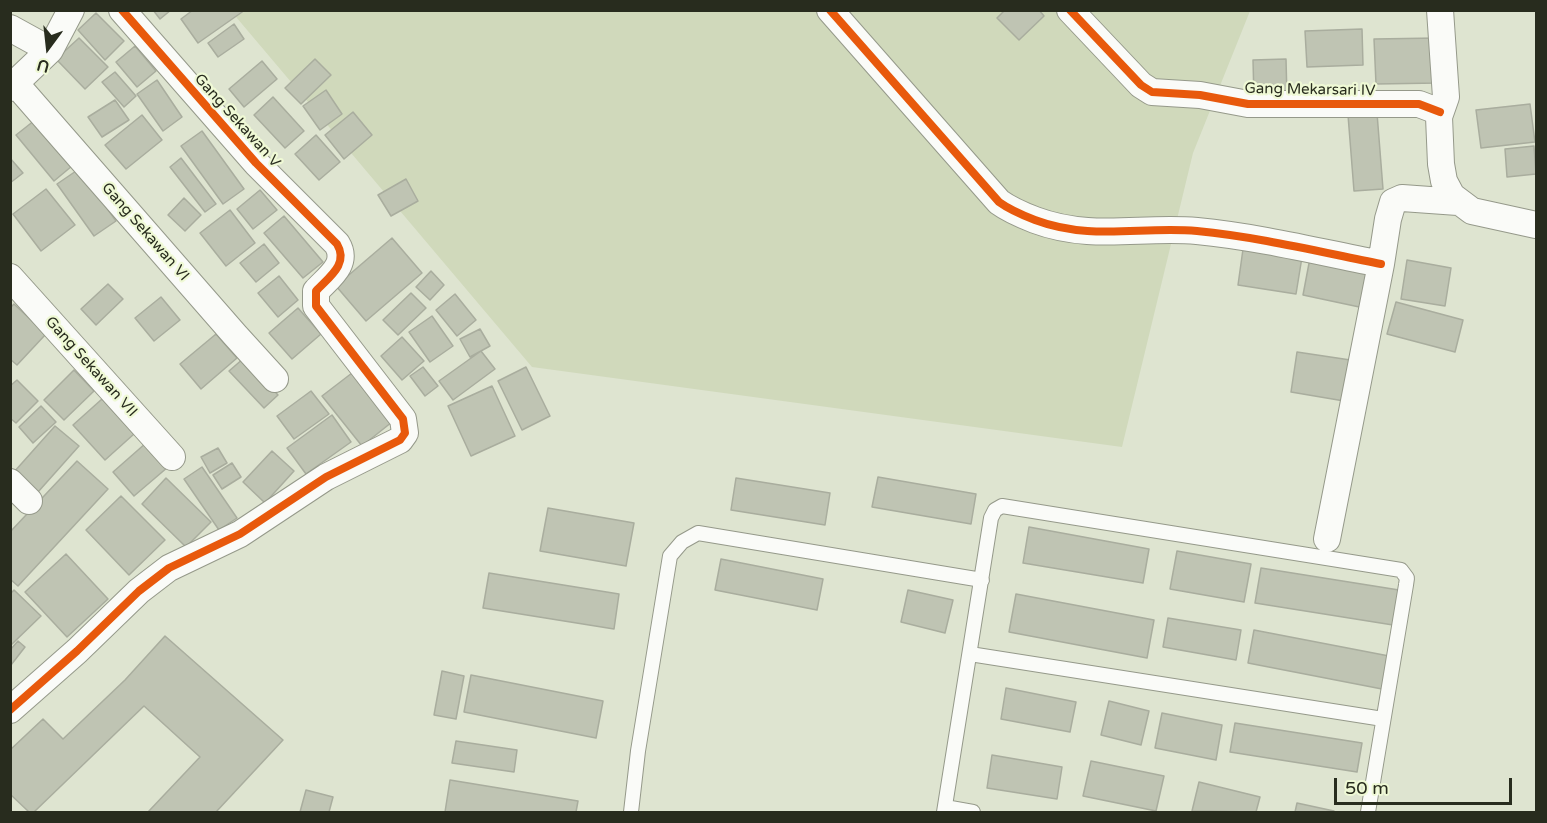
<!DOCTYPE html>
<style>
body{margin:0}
#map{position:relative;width:1547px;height:823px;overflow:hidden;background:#dee4d0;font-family:"Varela Round",sans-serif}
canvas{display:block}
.frame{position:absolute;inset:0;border:12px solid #282c1e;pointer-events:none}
.north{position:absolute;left:18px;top:18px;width:60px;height:60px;-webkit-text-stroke:4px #eff9d5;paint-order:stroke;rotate:195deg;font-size:16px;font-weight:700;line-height:24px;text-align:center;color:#282c1e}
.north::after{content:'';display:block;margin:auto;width:21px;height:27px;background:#282c1e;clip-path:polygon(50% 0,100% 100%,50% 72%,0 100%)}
.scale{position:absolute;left:1334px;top:778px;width:178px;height:27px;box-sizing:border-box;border:3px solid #282c1e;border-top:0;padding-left:8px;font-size:18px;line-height:21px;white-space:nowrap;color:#282c1e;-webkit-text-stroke:4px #eff9d5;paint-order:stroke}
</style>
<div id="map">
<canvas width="1547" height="823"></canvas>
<div class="frame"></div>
<div class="north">U</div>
<div class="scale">50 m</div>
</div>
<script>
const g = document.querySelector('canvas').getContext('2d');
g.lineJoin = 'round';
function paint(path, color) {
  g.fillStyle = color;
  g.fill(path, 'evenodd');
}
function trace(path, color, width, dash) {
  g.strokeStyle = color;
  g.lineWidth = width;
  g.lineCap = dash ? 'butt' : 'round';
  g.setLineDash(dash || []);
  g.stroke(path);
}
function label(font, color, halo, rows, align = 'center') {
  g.font = font + ' "Varela Round",sans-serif';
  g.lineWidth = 4.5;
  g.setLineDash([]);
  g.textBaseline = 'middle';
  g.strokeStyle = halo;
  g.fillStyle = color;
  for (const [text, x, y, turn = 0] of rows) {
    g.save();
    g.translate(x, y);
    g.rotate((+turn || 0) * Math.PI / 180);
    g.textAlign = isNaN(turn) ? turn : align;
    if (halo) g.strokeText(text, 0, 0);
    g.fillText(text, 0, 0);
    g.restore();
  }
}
paint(new Path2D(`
 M231,11H1250L1193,153L1122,447L532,367Z`), '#d0d9bb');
const building = new Path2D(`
 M153,10H171L160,19Z
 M193,10H245L198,43L181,19Z
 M1005,10H1039L1044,16L1019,40L997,18Z
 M96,13L124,41L105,60L78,30Z
 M234,24L244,39L218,57L208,43Z
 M1362,29L1363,65L1307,67L1305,31Z
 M79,38L108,67L85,89L56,59Z
 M1437,38L1438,83L1376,84L1374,39Z
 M135,46L156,71L137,87L116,62Z
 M315,59L331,75L301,104L285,88Z
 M1286,59L1287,98L1254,99L1253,60Z
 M262,61L277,79L244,107L229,89Z
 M115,72L136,96L124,107L102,82Z
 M157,80L182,117L163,131L137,94Z
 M326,90L342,114L320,130L303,106Z
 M273,97L304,131L285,148L254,115Z
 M115,100L129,120L102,137L88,117Z
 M1530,104L1535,142L1481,148L1476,110Z
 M353,112L372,135L344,159L325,135Z
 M1377,113L1383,189L1354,191L1348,115Z
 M142,115L162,140L126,169L105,145Z
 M35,120L72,166L54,181L16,135Z
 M202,131L244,189L223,204L181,146Z
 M316,135L340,162L319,180L295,154Z
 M1534,146L1536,174L1507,177L1505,149Z
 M10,158L23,173L10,183Z
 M181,158L216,204L205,212L170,167Z
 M79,169L116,221L94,236L57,184Z
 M406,179L418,201L391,216L378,195Z
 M46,189L75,225L41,251L13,214Z
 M260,190L277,210L253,229L237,209Z
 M184,198L201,215L185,231L168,215Z
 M230,210L255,243L226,266L200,233Z
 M284,216L323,262L303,278L264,233Z
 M392,238L422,273L366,321L336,286Z
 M1244,242L1303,251L1296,294L1238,285Z
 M264,244L279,263L256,282L240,263Z
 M1310,258L1371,271L1364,308L1303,295Z
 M1407,260L1451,268L1445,306L1401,299Z
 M431,271L444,285L430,300L416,287Z
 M279,276L298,300L278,317L258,293Z
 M108,284L123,299L96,325L81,309Z
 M411,293L426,308L398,335L383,320Z
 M455,294L476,320L457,336L436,310Z
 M161,297L180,320L154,341L135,318Z
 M1396,302L1463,320L1455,352L1387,334Z
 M14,304L46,334L17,365L10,359V308Z
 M298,308L321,334L292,359L269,333Z
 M432,316L453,346L430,362L409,332Z
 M480,329L490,346L470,357L460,339Z
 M216,334L237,358L201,389L180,364Z
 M402,337L424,361L402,380L381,356Z
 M481,351L495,369L453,400L439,381Z
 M1297,352L1357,361L1350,402L1291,392Z
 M244,358L278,395L264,408L229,371Z
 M423,367L438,386L425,396L410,376Z
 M526,367L550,416L522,430L498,381Z
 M74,370L94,391L64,420L44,400Z
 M352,373L392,422L362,446L322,396Z
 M17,380L38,401L16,423L10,418V386Z
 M492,386L515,436L471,456L448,406Z
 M311,391L329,414L294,439L277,416Z
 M102,399L134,434L105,460L73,425Z
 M41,406L56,422L33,443L19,427Z
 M332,415L351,442L306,474L287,448Z
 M55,426L79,446L38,492L14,472Z
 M146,443L168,467L134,496L113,472Z
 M218,448L227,463L210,473L201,457Z
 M272,451L294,471L265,503L243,482Z
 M77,461L108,489L18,586L10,579V532Z
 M232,463L241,477L222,489L213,475Z
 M202,467L237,518L219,530L184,479Z
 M878,477L976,494L971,524L872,507Z
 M166,478L211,522L186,547L142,504Z
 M736,478L830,493L825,525L731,510Z
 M121,496L165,540L129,575L86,530Z
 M548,508L634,523L626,566L540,551Z
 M1029,527L1149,549L1143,583L1023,563Z
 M1177,551L1251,564L1244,602L1170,589Z
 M66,554L108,599L67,637L25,592Z
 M721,559L823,579L817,610L715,590Z
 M1261,568L1399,590L1393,625L1255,603Z
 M489,573L619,594L614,629L483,608Z
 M14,590L41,616L10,646V594Z
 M908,590L953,600L945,633L901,622Z
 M1016,594L1154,620L1147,658L1009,632Z
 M1168,618L1241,630L1236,660L1163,647Z
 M1254,630L1389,656L1382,689L1248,663Z
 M165,636L283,740L216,812H148L200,757L144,706L34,812H29L10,794V750L43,719L63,739L125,680Z
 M18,641L25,647L11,665L10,650Z
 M442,671L464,676L456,719L434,715Z
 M471,675L603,701L596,738L464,712Z
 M1006,688L1076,702L1070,732L1001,719Z
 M1109,701L1149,711L1141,745L1101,735Z
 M1162,713L1222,725L1216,760L1155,748Z
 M1235,723L1362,743L1357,772L1230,752Z
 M456,741L517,750L514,772L452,763Z
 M992,755L1062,767L1057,799L987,788Z
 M1091,761L1164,776L1156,811L1083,796Z
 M450,780L578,801L576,812H445Z
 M1199,782L1260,797L1256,812L1192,811Z
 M306,790L333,797L329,812H300Z
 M1297,803L1334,811L1333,812H1295Z`);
paint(building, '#bfc4b3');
trace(building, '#a9ad9e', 1.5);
const service = new Path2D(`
 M970,654L1383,719
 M945,807L973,812
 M631,812L638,751L670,556L682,542L698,533L982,580
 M944,812L991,518L995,510L1002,506L1401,570L1407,578L1406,585L1368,812`);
const minor = new Path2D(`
 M830,10L999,202C1010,210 1022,215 1035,220C1091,241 1141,226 1197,231C1259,237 1320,252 1381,264
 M1070,10L1141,85L1152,92L1200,95L1248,104H1419L1440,112
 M1440,10L1446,97L1439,117L1441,164L1444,181L1452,196L1472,211L1536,225
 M10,28L50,50
 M15,83L235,335L275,379
 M10,88L50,50L71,10
 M10,277L172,457
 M10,482L29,501
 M1327,539L1381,264L1388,219L1393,202L1402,198L1458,202
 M10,710L77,651L139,591L169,568L240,534L326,477L400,440L405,433L403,419L316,306V291C329,277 349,264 337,244L256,163L122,10`);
trace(service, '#95998a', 16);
trace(minor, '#95998a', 28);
trace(service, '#fafbf8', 14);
trace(minor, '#fafbf8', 26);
trace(new Path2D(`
 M830,10L999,202C1010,210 1022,215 1035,220C1091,241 1141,226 1197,231C1259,237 1320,252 1381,264
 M1070,10L1141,85L1152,92L1200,95L1248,104H1419L1440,112
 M10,710L77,651L139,591L169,568L240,534L326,477L400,440L405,433L403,419L316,306V291C329,277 349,264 337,244L256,163L122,10`), '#e8590c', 8);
label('15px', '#282c1e', '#eff9d5', [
 ["Gang Mekarsari IV",1310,90,1],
 ["Gang Sekawan V",237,121,48],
 ["Gang Sekawan VI",145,232,49],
 ["Gang Sekawan VII",91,367,48]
]);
</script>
